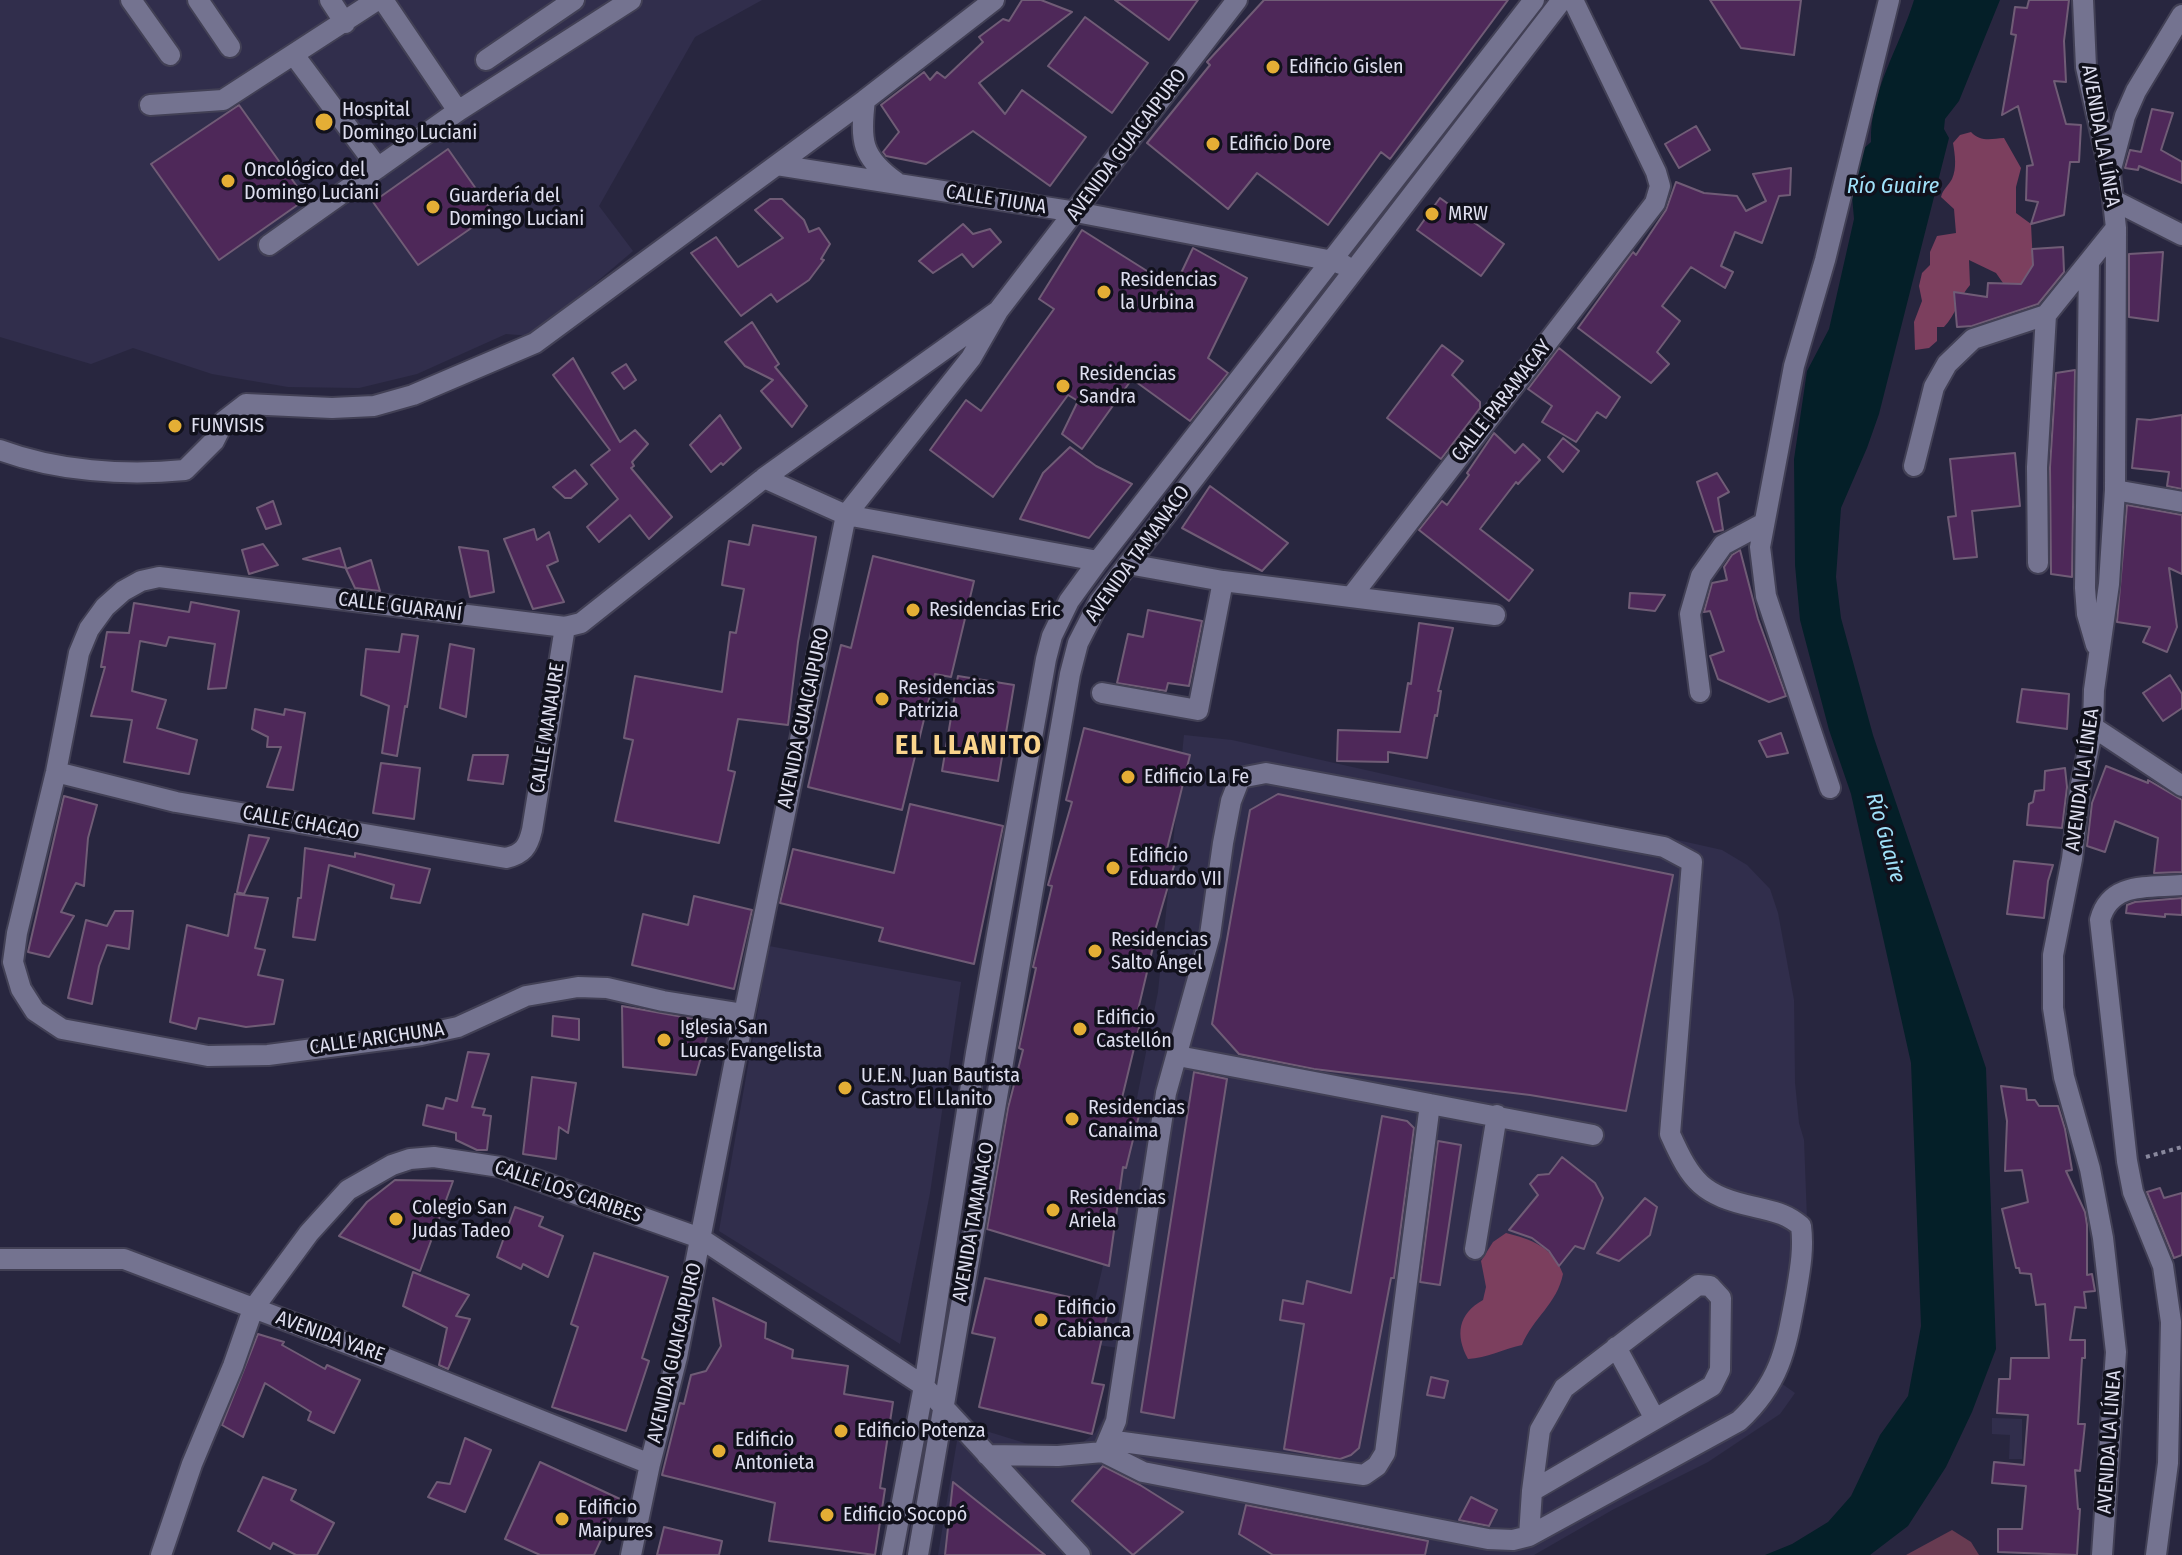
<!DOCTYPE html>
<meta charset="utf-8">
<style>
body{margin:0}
canvas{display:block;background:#28263f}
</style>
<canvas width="2182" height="1555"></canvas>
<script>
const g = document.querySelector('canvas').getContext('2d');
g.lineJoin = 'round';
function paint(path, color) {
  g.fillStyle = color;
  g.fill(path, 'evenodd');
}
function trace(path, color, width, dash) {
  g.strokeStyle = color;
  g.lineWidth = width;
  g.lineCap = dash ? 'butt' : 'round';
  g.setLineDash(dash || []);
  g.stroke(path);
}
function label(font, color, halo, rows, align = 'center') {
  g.font = font + ' "Fira Sans Condensed",sans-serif';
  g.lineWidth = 7;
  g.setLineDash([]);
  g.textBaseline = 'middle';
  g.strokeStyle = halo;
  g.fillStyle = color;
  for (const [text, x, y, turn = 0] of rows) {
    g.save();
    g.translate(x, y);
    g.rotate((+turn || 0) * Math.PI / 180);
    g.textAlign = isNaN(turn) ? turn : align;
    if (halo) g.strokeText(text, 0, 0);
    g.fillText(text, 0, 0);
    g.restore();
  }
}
paint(new Path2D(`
 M0,0H762L695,37L599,206L633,251L533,336L506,334L417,374L359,388L288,387L212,374L133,348L91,364L0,337Z
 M1184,735L1232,740L1722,850L1747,865L1770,889L1778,913L1794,1000L1795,1083L1799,1123L1804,1140L1807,1220L1778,1381L1795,1393L1780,1414L1708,1462L1614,1509L1534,1555H938L960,1423L1041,1448L1077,1447L1095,1433L1107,1412L1118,1348L1085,1343L1108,1244L1158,992Z
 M769,946L961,982L930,1193L900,1344L719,1231Z
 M1992,1418L2022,1419V1459H2009L2010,1435L1992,1434Z`), '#312e4c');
paint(new Path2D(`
 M1952,1530L1971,1542L1979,1555H1906Z`), '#673b51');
paint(new Path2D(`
 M1971,132C1980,142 1991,139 2004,138L2021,168L2016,187V213L2031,224L2033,265L2021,284L2003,283L1996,273L1969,260L1970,285C1958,299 1956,315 1944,327H1937V341L1929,348L1915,350L1914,322L1922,301L1919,286L1922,273L1930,265V252L1937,236L1956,233L1954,209L1941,197C1943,189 1948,186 1952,179C1957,168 1955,155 1953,143L1960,135Z
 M1506,1233C1531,1239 1553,1247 1563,1274C1557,1304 1533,1318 1522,1345C1503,1349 1487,1358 1468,1359C1455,1335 1458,1314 1483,1300L1486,1287L1481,1261L1493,1242Z`), '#7c3f5e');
paint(new Path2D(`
 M1914,0H2000L1959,101L1945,119L1944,129L1949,138L1879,414L1867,448L1841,508L1836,577L1841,618L1873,735L1986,1068L1996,1349L1972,1412L1946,1467L1908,1526L1870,1555H1765L1792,1544L1828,1522L1851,1496L1880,1435L1908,1396L1921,1326L1911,1063L1851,794L1829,730L1800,620L1795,565L1794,459L1807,371L1829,329L1854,219L1851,184L1862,150L1871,142C1870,90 1899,49 1914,0Z`), '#041f28');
const building = new Path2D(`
 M1022,0H1041L1072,12L979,83L1005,114L1022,90L1086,137L1050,186L973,131L926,164L886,156L883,152L899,132L881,105L924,72L930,80L937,72L945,78L983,42L979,37L1003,19L1009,21Z
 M1115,0H1198L1169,40Z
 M1264,0H1508L1390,159L1381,152L1328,225L1257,173L1228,209L1147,143L1210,65L1207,62Z
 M1710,0H1801L1794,55L1741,48Z
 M2029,0H2069L2064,41L2066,82L2054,81L2066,124L2081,125L2079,162H2070L2064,215L2031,224L2038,202L2026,200L2027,166L2033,165L2018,106L2002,115L2016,35L2011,34L2015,7L2027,8Z
 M1085,17L1148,63L1112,113L1048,66Z
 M239,105L306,199L219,260L151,164Z
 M2152,109L2173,113L2161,150L2182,162V183L2139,166L2138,170L2125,168L2130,150L2141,152Z
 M1696,126L1710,150L1679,168L1665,144Z
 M448,149L493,213L418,265L373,202Z
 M1791,168L1790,195L1779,196L1762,243L1735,232L1721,266L1733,272L1725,288L1691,267L1662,306L1680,321L1657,352L1669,364L1651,383L1578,328L1633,252L1636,255L1666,210L1676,182L1704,193L1737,196L1746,211L1766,201L1753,174Z
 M1440,198L1504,244L1481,276L1417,230Z
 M770,199H782L804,220L809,232L819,228L830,244L821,259L824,260L809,280L777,302L771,294L741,316L691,253L716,237L738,267L783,238L755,210Z
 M963,224L973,234L990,229L1001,242L973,267L962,254L933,273L919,261Z
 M1082,230L1174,288L1193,248L1247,278L1208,358L1228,373L1190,421L1132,379L1082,449L1062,434L1078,401L1068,395L993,497L930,450L966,400L981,411L1054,309L1039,299Z
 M2063,247L2064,272L2038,304L1972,326L1957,327L1954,292L1987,297L1988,283L2021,284L2033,265L2032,249Z
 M2163,252L2158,321L2129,317V254Z
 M752,322L779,364L775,367L807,406L792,427L761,391L773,380L745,366L725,342Z
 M1442,345L1463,361L1452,375L1480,402V408L1441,459L1387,418Z
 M1559,348L1620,397L1606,418L1597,412L1576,442L1542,422L1552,406L1528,389Z
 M573,358L620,442L635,430L648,444L632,462L634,466L631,468L672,517L649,539L630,515L599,542L587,527L618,499L591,465L610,450L553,375Z
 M626,364L636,380L624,389L612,373Z
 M2075,370L2072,577L2051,574L2050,467L2056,373Z
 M720,415L741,448L723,465L721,463L711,472L690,445Z
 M2182,415V489L2167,486L2169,472L2132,468L2137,419L2150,420Z
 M1494,433L1515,453L1523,444L1540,460L1518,484L1516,482L1480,529L1533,570L1509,601L1419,530L1442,501L1447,505L1469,475L1467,473Z
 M1563,438L1579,451L1563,472L1548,457Z
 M1070,447L1096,466L1132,484L1089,538L1020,519L1043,473Z
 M2015,453L2020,506L1972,511L1977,557L1954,559L1948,517L1956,516L1950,459Z
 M575,470L587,484L571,498H565L553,487Z
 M1717,473L1729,492L1718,498L1723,530L1714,532L1697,482Z
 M1210,486L1288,543L1262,571L1182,528Z
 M273,501L281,524L266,529L257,508Z
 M2127,505L2182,515V574L2169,568L2177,627L2167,652L2143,642L2150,627L2117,622Z
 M753,525L816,537L798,642L788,725L738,719L728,770L735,772L719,843L615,821L633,740L624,738L635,676L722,692L730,632L736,633L744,589L722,585L729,541L749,545Z
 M534,529L537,540L549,532L558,561L547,566L564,602L533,609L504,539Z
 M263,544L278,565L249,574L242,550Z
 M459,547L488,551L494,592L470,597Z
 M340,548L346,568L303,559Z
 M1740,550L1758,619L1786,696L1769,702L1718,679L1710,656L1724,651L1710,611L1704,612L1712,583L1727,580L1724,567L1732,555Z
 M873,556L974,581L951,677L935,674L902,810L808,787L841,645L851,648Z
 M371,560L380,591L355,588L346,569Z
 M1630,593L1665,595L1655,611L1629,608Z
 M191,602L239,611L226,688L208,689L215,644L169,637L166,646L140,641L132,691L166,700L157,728L197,740L189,774L124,762L132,720L91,716L105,667H101L107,632L129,633L134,603L189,612Z
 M1148,610L1202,621L1189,686L1168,683L1166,691L1117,683L1128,634L1143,637Z
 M1419,623L1453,628L1438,691H1441L1437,716L1435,715L1427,758L1388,752V762L1337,761L1338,730L1400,732L1408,683L1411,684Z
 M402,634L418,636L407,707L405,706L397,756L382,753L389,706L361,695L366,649L399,652Z
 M450,644L474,649L466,717L440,708Z
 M2170,675L2182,694V708L2163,721L2143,693Z
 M958,676L1014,685L998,781L942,771Z
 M2022,689L2069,694L2067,729L2017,722Z
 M255,709L284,715L285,709L305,713L293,790L267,787L281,747H267L268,737L252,729Z
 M1084,728L1190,755L1167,849L1178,852L1154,934H1156L1138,1010L1143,1011L1122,1098L1142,1103L1126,1168L1123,1167L1109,1266L987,1229L1008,1108L1023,1050L1019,1048L1036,968L1033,967L1052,886L1048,885L1072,802L1066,800Z
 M1781,733L1788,753L1767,757L1759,741Z
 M473,755H508L503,784L468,780Z
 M381,763L420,768L414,819L373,813Z
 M2106,766L2148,783V780L2182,800V872L2154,873L2158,838L2115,821L2105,852L2087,846L2092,803Z
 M2065,768L2067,787L2062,828L2027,825L2029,804L2033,802L2035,791L2044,790L2045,771Z
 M1278,794L1673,875L1626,1111L1530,1095L1314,1069L1239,1054L1212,1024L1250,810Z
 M64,796L97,805L88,838L84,886L76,883L61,912L74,916L49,957L28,952Z
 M910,804L1003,826L974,964L879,941L883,928L780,903L793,849L894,873Z
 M249,835L269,838L244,894L237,892Z
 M305,848L355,857V853L430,869L420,903L391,898L394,885L329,865L315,940L293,937L298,898H301Z
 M2014,861L2053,865L2048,881L2044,918L2007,914Z
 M235,894L268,898L255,948L265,950L258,975L283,980L274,1024L246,1027L199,1018L196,1029L170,1022L187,925L228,936Z
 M694,896L752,910L734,989L632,965L643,914L688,925Z
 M2182,898V915L2165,914V917L2126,913L2127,905L2135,902Z
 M115,911H133L129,949L107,945L99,966L92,1004L68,998L86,920L107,926Z
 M622,1006L711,1022L696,1075L623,1067Z
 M553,1016L579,1019V1040L552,1036Z
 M468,1052L489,1054L472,1107L485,1109L483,1115L491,1116L487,1150H477L456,1140V1133L423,1125L427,1105L443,1109L446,1098L457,1101Z
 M1194,1072L1227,1079L1174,1418L1141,1412Z
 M532,1077L576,1083L568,1133L559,1127L556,1159L523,1154Z
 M2001,1086L2026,1089L2027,1100H2035L2039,1106H2058L2065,1129L2072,1170L2066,1171L2085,1212L2087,1225V1275L2092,1274L2095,1291L2084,1292L2086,1308L2075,1307L2070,1340H2085V1358H2082L2078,1424H2085L2080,1471L2075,1470L2078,1509H2080L2077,1555L1998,1552V1529H2022L2026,1486L1992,1483L1994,1462L2024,1465L2028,1415L1997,1413L1999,1379H2010L2011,1358H2049L2045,1304L2036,1305L2031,1274L2020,1273L2019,1268H2016L2002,1209L2028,1202L2022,1170L2005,1171L2007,1121Z
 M1382,1116L1407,1121L1414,1128L1394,1278H1391L1359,1448L1351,1455L1340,1459L1284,1449L1304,1324L1280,1320L1283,1300L1303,1304L1307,1281L1351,1293Z
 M1438,1141L1461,1145L1440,1285L1420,1282Z
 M1562,1157L1595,1183L1603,1198L1584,1249L1575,1246L1559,1266L1549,1251L1532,1238L1509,1230L1538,1195L1530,1184L1538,1175L1549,1174Z
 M395,1180L453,1181L420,1271L339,1236L367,1202Z
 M2160,1188L2164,1198L2182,1193V1255L2174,1258L2147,1192Z
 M1645,1198L1657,1207L1650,1235L1619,1261L1597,1253Z
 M515,1207L543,1217L539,1226L563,1236L548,1277L523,1264L521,1269L497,1257Z
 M594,1253L668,1277L642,1358L649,1361L626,1431L552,1407L578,1327L571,1324Z
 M413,1272L469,1295L456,1316L470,1319L448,1369L439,1365L447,1328L403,1306Z
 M985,1278L1109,1306L1092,1383L1104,1385L1092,1434L979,1407L995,1338L972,1333Z
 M713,1298L766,1323L765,1338L793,1350L792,1358L848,1366L844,1394L893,1402L880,1488L885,1489L875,1555L769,1541L775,1503L662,1475L680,1403L684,1404L691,1375L706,1371L721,1346Z
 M258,1334L284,1342L282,1345L325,1369L327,1365L360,1380L334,1433L308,1420L311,1412L265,1383L243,1437L222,1425Z
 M1431,1377L1448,1381L1444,1398L1427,1395Z
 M465,1438L491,1450L465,1512L428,1497L437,1482L450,1484Z
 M540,1462L620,1499L594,1555H540L505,1539Z
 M1103,1466L1140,1485L1183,1512L1133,1555L1072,1501Z
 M263,1477L296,1490L291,1500L334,1523L317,1555H296L273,1543L270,1549L238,1531Z
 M953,1482L1045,1555H945Z
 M1471,1497L1497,1510L1489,1526L1459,1520Z
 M1246,1505L1428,1541L1425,1555H1273L1239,1534Z
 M664,1527L722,1541L719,1555H657Z`);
paint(building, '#4e2859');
trace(building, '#705c76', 2);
const minor = new Path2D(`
 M131,0L170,55
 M198,0L230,47
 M330,0L345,23
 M383,0L458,111
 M2083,0L2086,67L2110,173L2116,228L2115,490L2109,584L2094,690L2093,727L2080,789L2072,859L2053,955V1008L2064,1077L2090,1169L2103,1238L2116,1352L2102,1555
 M294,55L378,168
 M486,60L574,0
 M865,100C860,140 861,157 896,182
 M150,105L223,100L377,0
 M777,165L1076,212L1333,261L1344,265
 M2111,169L2125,116L2136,91L2182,15
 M2113,200L2182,235
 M269,245L458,111L631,0
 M2089,262L2085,588L2087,614L2096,645
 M0,450C56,471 125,476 185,470L214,441L224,421L246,404L332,408L374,406L413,395L535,343L865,100L994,0
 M1914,466L1934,387L1947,364L1973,339L2046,315L2116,228
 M764,478L846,515L1098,561
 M2115,490L2182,502
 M2038,563L2037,467L2046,315
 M1128,564L1223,581L1495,615
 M1351,597L1655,203L1660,186L1656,172L1573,0
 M1700,692L1690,614L1701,576L1723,545L1764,523
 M1102,693L1198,710L1223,581
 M2093,727L2182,786
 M56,772L176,802L506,858C523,854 528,847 532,830L565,627
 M1830,788L1766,596L1760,547L1794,366L1825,260L1889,0
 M744,1014L663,1001L607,988L578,987L526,996L458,1027L421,1035L268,1055L208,1056L62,1029L35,1011L21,989L13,962L17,933L56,772L79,653L89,629L105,607L123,591L141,581L159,577L565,627L581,623L764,478L998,311
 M1430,1104L1593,1135
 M1475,1249L1497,1115
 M0,1259H124L380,1356L650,1464
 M1616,1347L1655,1419
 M1108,1440L1364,1475L1377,1466L1385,1453L1430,1104L1178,1056
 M987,1455L1058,1456L1103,1452L1143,1472L1488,1539L1513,1540L1529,1536L1739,1421C1781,1382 1786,1348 1796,1294C1800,1270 1804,1249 1801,1226C1785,1213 1775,1212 1755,1207C1702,1195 1692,1183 1670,1134L1692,862L1664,847L1266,773L1240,778L1231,801L1223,843L1210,935L1166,1093L1116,1421L1103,1452
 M1529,1536L1532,1491L1540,1430L1564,1388L1698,1285L1710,1286L1721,1298L1720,1370L1712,1386L1532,1491
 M161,1555L192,1464L233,1366L253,1309L309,1233L348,1190L392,1165L410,1159L434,1157L500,1167L700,1238L924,1386L1080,1555
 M631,1555L650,1464L677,1357L744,1014L846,515L971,358L998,311L1237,0
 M892,1555L924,1386L976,1053L1046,659L1052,636L1069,601L1098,561L1534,0
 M918,1555L1070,674L1078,643L1099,602L1562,0
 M2156,1555L2168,1463L2171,1322L2163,1266L2133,1192L2127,1161L2100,920C2110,881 2149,888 2182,885`);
trace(minor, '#424055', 24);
trace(new Path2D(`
 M2146,1157L2182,1147`), '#89889d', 4, [4, 4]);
trace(minor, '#747390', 20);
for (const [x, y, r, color] of [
 [1273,67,8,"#e4ae35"],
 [324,122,10,"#e4ae35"],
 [1213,144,8,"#e4ae35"],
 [228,181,8,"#e4ae35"],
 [433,207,8,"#e4ae35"],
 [1432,214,8,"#e4ae35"],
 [1104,292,8,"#e4ae35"],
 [1063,386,8,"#e4ae35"],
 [175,426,8,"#e4ae35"],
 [913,610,8,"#e4ae35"],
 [882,699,8,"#e4ae35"],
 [1128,777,8,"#e4ae35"],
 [1113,868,8,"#e4ae35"],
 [1095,951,8,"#e4ae35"],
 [1080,1029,8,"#e4ae35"],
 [664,1040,8,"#e4ae35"],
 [845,1088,8,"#e4ae35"],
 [1072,1119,8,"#e4ae35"],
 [1053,1210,8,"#e4ae35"],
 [396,1219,8,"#e4ae35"],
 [1041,1320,8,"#e4ae35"],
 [841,1431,8,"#e4ae35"],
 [719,1451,8,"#e4ae35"],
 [827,1515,8,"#e4ae35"],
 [562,1519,8,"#e4ae35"]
]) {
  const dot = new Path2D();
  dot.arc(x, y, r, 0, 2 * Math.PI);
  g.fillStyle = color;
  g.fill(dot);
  trace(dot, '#11111c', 3);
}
label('20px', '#dedeef', '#11111c', [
 ["Edificio Gislen",1289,67],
 ["Hospital",342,110],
 ["Domingo Luciani",342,133],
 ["Edificio Dore",1229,144],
 ["Oncológico del",244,170],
 ["Domingo Luciani",244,193],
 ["Guardería del",449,196],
 ["Domingo Luciani",449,219],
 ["MRW",1448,214],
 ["Residencias",1120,280],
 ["la Urbina",1120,303],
 ["Residencias",1079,374],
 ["Sandra",1079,397],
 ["FUNVISIS",191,426],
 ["Residencias Eric",929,610],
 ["Residencias",898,688],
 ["Patrizia",898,711],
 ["Edificio La Fe",1144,777],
 ["Edificio",1129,856],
 ["Eduardo VII",1129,879],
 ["Residencias",1111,940],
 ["Salto Ángel",1111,963],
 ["Edificio",1096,1018],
 ["Castellón",1096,1041],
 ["Iglesia San",680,1028],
 ["Lucas Evangelista",680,1051],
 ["U.E.N. Juan Bautista",861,1076],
 ["Castro El Llanito",861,1099],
 ["Residencias",1088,1108],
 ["Canaima",1088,1131],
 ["Residencias",1069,1198],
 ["Ariela",1069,1221],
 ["Colegio San",412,1208],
 ["Judas Tadeo",412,1231],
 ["Edificio",1057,1308],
 ["Cabianca",1057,1331],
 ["Edificio Potenza",857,1431],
 ["Edificio",735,1440],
 ["Antonieta",735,1463],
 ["Edificio",578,1508],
 ["Maipures",578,1531],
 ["Edificio Socopó",843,1515]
], 'left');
label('20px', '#dedeef', '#11111c', [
 ["AVENIDA LA LÍNEA",2100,136,80],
 ["AVENIDA GUAICAIPURO",1127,145,-53],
 ["CALLE TIUNA",996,200,9],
 ["CALLE PARAMACAY",1502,401,-52],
 ["AVENIDA TAMANACO",1138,554,-54],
 ["CALLE GUARANÍ",400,607,7],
 ["AVENIDA GUAICAIPURO",804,718,-78],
 ["CALLE MANAURE",548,728,-81],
 ["AVENIDA LA LÍNEA",2083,780,-82],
 ["CALLE CHACAO",301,823,10],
 ["CALLE ARICHUNA",377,1039,-8],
 ["CALLE LOS CARIBES",568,1192,19],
 ["AVENIDA TAMANACO",974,1222,-80],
 ["AVENIDA YARE",330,1337,20],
 ["AVENIDA GUAICAIPURO",675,1353,-77],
 ["AVENIDA LA LÍNEA",2110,1442,-86]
]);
label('italic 22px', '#a0e1fa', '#11111c', [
 ["Río Guaire",1893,187],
 ["Río Guaire",1885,838,74]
]);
g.letterSpacing = '2px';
label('bold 28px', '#fad48c', '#11111c', [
 ["EL LLANITO",969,746]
]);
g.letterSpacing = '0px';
</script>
